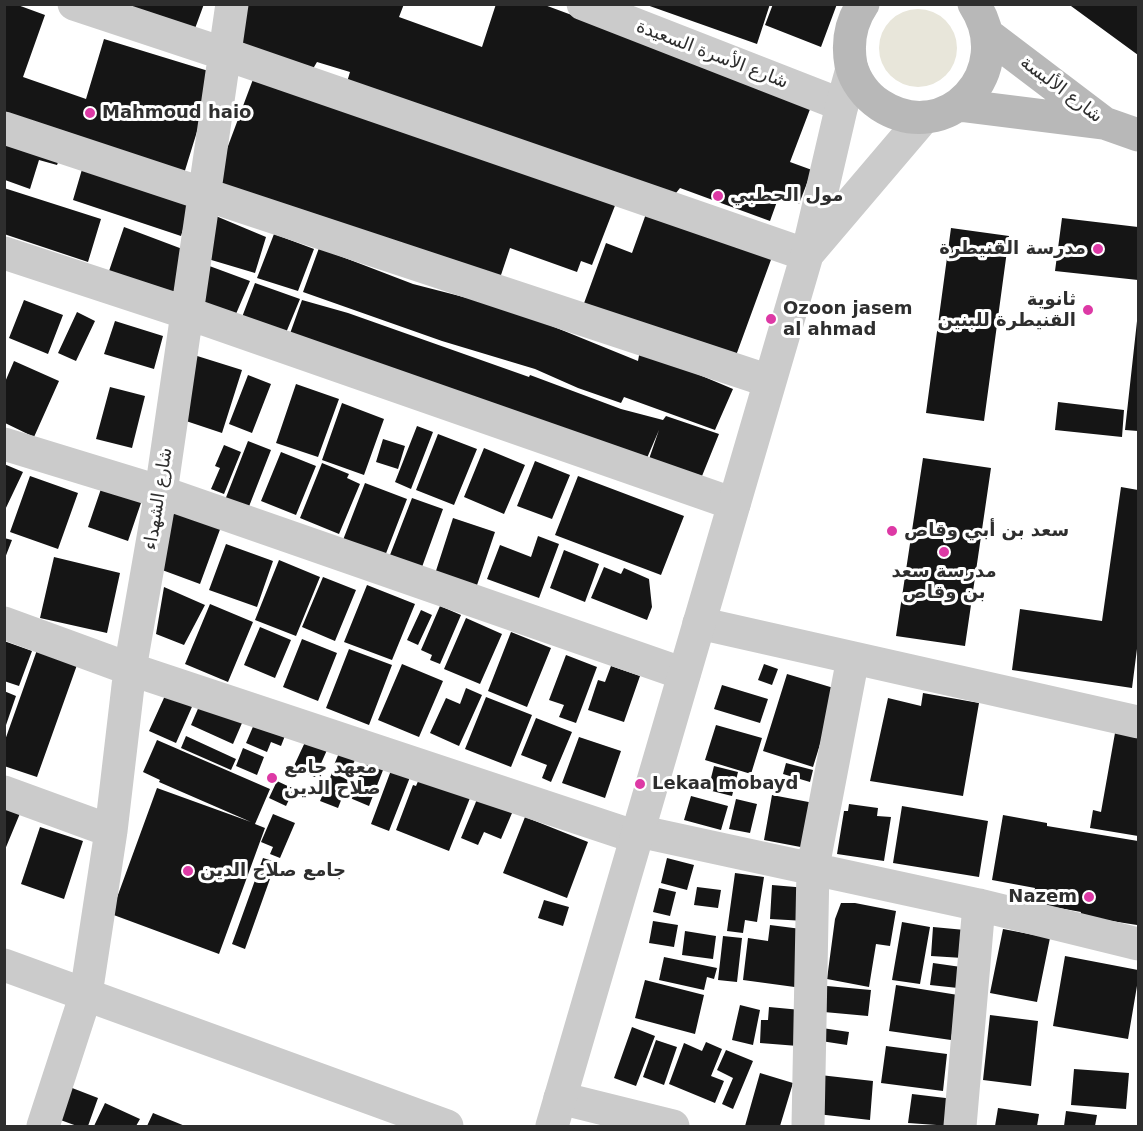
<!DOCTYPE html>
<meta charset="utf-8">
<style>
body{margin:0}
#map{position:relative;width:1143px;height:1131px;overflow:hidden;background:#fff;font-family:"DejaVu Sans",sans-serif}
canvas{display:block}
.frame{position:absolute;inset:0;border:6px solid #2e2e2e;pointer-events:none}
</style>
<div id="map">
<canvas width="1143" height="1131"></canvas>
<div class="frame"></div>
</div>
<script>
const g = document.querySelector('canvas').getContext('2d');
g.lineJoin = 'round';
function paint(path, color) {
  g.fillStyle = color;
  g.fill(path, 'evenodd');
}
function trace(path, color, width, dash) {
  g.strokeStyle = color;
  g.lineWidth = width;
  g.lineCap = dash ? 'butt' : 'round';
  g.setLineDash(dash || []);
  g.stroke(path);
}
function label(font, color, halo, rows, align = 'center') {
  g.font = font + ' "DejaVu Sans",Cairo,sans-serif';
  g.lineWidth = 6;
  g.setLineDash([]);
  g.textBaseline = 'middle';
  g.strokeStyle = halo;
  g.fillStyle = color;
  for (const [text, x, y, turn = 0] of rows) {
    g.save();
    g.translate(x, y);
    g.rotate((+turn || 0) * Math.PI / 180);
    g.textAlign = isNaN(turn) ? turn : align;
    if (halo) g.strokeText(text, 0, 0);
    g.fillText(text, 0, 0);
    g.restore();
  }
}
paint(new Path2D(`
 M879 48a39 39 0 1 1 78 0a39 39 0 1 1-78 0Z`), '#e8e6da');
paint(new Path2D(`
 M4,4H15L45,15L23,77L86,99L104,39L215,73L183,177L4,118Z
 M109,4H204L193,34Z
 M245,4H404L399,17L482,47L496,4H542L812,104L790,162L812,170L799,204L779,196L770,221L680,188L672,198L347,82L350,72L317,62L311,72L240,42Z
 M644,4H770L757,44Z
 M773,4H837L821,47L765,25Z
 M1073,4H1138V55L1071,6Z
 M255,74L616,203L592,265L581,261L577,272L510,248L499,281L213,186Z
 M5,136L61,155L57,165L39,160L30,189L5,180Z
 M83,166L192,199L181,236L73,200Z
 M4,188L101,219L88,262L4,234Z
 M647,211L772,257L734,361L583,306L606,243L632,253Z
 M211,214L266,237L255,273L208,259Z
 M1062,218L1138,227V280L1055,271Z
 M124,227L185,250L176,295L108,274Z
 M951,228L1009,236L984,421L926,413Z
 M274,234L314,249L298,291L257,278Z
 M319,248L413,284L510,309L638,361L640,350L733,389L715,430L624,397L621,403L578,388L535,369L442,341L303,292Z
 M204,264L250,281L233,321L200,310Z
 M255,283L300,299L283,340L239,325Z
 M24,300L63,315L48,354L9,338Z
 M302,300L348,313L529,377L530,375L621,409L663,420L666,416L719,434L702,476L649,459L659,430L644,465L287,342Z
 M77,312L95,321L76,361L58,353Z
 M115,321L163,336L154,369L104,354Z
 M1137,321H1138V431L1125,430Z
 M194,355L242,370L222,433L174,417Z
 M14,361L59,381L34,437L5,423V382Z
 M248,375L271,384L252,433L229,424Z
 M296,384L339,399L318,457L276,443Z
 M110,387L145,396L132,448L96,439Z
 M1058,402L1124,410L1122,437L1055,430Z
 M342,403L384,419L364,475L322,460Z
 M417,426L433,432L411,489L395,482Z
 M438,434L477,449L454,505L416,490Z
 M383,439L405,446L398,469L376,462Z
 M248,441L271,450L248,509L225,500Z
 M224,445L241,452L224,494L211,489L220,468L215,466Z
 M484,448L525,465L504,514L464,497Z
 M281,452L316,466L296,515L261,501Z
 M923,458L991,468L965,646L896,636Z
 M535,461L570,475L552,519L517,506Z
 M322,463L349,474L347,478L360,484L339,534L300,518Z
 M4,464L23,472L4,512Z
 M30,476L78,493L58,549L10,532Z
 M578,476L684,516L661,575L555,535Z
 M365,483L407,499L385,556L343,540Z
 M102,486L142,500L128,541L88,527Z
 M1121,487L1138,490V641L1132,688L1012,670L1020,609L1102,621Z
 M412,498L443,509L422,567L390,555Z
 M176,507L222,524L200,584L154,567Z
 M453,518L495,532L475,591L434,577Z
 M538,536L559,544L539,598L487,579L500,545L531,557Z
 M4,538L12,540L5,558H4Z
 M226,544L273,561L257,607L209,590Z
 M564,550L599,564L585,602L550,588Z
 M54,557L120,573L107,633L40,618Z
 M279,560L320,577L296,636L255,620Z
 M604,567L621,574L624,568L649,579L652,607L647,620L591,598Z
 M323,577L356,590L335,641L302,627Z
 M367,585L415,604L392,660L344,642Z
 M164,587L205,605L184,645L156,634Z
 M210,604L253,622L228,682L185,664Z
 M440,606L461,615L440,664L430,660L432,655L421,650Z
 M421,610L432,615L418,645L407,640Z
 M466,618L502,634L480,684L444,669Z
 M260,627L291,640L275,678L244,665Z
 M511,632L551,648L527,707L488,691Z
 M302,639L337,653L318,701L283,687Z
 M4,641L32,651L19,686L4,681Z
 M349,649L392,665L369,725L326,708Z
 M37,650L77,665L37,777L4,766V743Z
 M566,655L597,667L576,723L559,717L564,705L549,700Z
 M402,664L443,681L419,737L378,720Z
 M764,664L778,669L772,685L758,680Z
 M611,666L640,676L624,722L588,710L598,680L605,682Z
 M787,674L837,689L813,767L763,751Z
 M722,685L768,699L760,723L714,709Z
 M466,688L482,695L459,746L430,733L446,698L460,704Z
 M168,689L195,700L176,743L149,731Z
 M4,691L16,696L5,728H4Z
 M923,693L979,703L963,796L870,781L888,698L921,706Z
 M486,697L532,715L511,767L465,749Z
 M200,704L242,723L233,744L191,725Z
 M258,715L288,728L281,746L271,742L267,752L246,743Z
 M536,718L572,732L551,782L542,778L547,765L521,755Z
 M716,725L762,738L751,774L705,760Z
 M1115,733L1138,737V836L1090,828L1093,810L1101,812Z
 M186,736L236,759L231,770L181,748Z
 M579,737L621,751L605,798L562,783Z
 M157,740L270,789L255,824L265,828L219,954L111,914L157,788L251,822L159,782L160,780L143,772Z
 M306,740L327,750L315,777L293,768Z
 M243,748L264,757L257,775L236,766Z
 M339,753L355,760L349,772L334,765Z
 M366,758L385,765L369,806L350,798Z
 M786,763L813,770L810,782L783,774Z
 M393,765L412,772L389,831L371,824Z
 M714,766L738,772L732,796L708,790Z
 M332,773L349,780L338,808L320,801Z
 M419,779L470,798L449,851L396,830L413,785L416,786Z
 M277,781L294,789L286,806L269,798Z
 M480,792L515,806L501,839L484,832L478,845L461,838Z
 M772,795L819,804L811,849L764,840Z
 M691,796L728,806L721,830L684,820Z
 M736,799L757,804L750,833L729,829Z
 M849,804L878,808L877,816L891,817L884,861L837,854L844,811H848Z
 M4,805L21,811L4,852Z
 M902,806L988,821L979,877L893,863Z
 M273,814L295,823L280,858L270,854L273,847L261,842Z
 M1003,815L1047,823V826L1138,841L1137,925L1080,916L1081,912L1032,903L1035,888L992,880Z
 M525,817L588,842L567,898L503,873Z
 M40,827L83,841L64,899L21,884Z
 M263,858L276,862L245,949L232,944Z
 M667,858L694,865L687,890L661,883Z
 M735,873L764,877L757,922L745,920L743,933L727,931Z
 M772,885L807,888L806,921L770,919Z
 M697,887L721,890L718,908L694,905Z
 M659,888L676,892L670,916L653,912Z
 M544,900L569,907L563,926L538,918Z
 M841,903H855L896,911L890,946L876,944L869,987L827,979L835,919Z
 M653,921L678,925L674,947L649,943Z
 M902,922L930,927L920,984L892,980Z
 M770,925L809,930L802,988L743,980L748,938L768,941Z
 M933,927L965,930L963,958L931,956Z
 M1003,929L1050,938L1037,1002L990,993Z
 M685,931L716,936L713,959L682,955Z
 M723,936L742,938L737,982L718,980Z
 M1065,956L1138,970V980L1128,1039L1053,1026Z
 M664,957L717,968L714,979L707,977L704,990L659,980Z
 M933,963L961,967L958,988L930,985Z
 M645,980L704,995L695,1034L635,1018Z
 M896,985L958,995L951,1040L889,1031Z
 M827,986L871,990L868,1016L824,1012Z
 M740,1005L760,1010L753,1045L732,1040Z
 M769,1007L801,1010L798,1046L760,1043L761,1020H768Z
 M990,1015L1038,1021L1031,1086L983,1080Z
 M632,1027L655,1036L636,1086L614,1078Z
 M822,1028L849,1032L847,1045L821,1041Z
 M656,1040L677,1047L664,1085L643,1077Z
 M706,1042L722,1049L711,1076L724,1081L715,1103L669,1084L684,1043L702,1051Z
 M886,1046L947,1054L943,1091L881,1083Z
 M726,1050L753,1061L733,1109L722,1104L733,1078L717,1070Z
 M1074,1069L1129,1073L1126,1109L1071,1105Z
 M760,1073L793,1083L780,1126H745Z
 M820,1075L873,1081L870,1120L817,1114Z
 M67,1086L98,1098L88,1126H77L55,1118Z
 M912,1094L954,1099L951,1126L908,1123Z
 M105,1103L140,1119L136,1126H94Z
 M998,1108L1039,1114L1037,1126H995Z
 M1066,1111L1097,1115L1095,1126H1064Z
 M153,1113L185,1126H147Z`), '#151515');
trace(new Path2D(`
 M74,4L225,54L807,255
 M583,4L842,105
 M4,128L769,381
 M4,253L187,313L734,504
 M4,444L161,492L684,674
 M4,623L130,669L636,837
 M699,623L1138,722
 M4,792L111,831
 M638,831L979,905L1138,944
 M4,965L447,1126
 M560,1098L673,1126
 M43,1126L86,994L111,831L130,669L161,492L232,4
 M808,1126L813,867L853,658
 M960,1126L979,905`), '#cbcbcb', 33);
trace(new Path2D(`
 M810,251L924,117
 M552,1126L807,255L842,105L852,69`), '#cbcbcb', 33);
trace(new Path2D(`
 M863,4C850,23 847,43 851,65C855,81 866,96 880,105C946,148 1018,71 974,4
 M988,35L1104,123L1138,135
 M958,105L1102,123`), '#b8b8b8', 33);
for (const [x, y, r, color] of [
 [90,113,6,"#dd39a5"],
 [718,196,6,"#dd39a5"],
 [1098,249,6,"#dd39a5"],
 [1088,310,6,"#dd39a5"],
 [771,319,6,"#dd39a5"],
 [892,531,6,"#dd39a5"],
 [944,552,6,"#dd39a5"],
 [272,778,6,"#dd39a5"],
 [640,784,6,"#dd39a5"],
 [188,871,6,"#dd39a5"],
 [1089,897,6,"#dd39a5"]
]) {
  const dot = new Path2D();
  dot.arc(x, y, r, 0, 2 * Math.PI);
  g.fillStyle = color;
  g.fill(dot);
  trace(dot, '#fff', 2);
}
label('18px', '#2e2e2e', '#fff', [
 ["شارع الأسرة السعيدة",712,55,21],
 ["شارع الألبسة",1061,90,37],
 ["شارع الشهداء",159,499,-81]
]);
label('bold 18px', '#2e2e2e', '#fff', [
 ["Mahmoud haio",102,113],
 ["مول الحطبي",730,196],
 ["مدرسة القنيطرة",1086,249,"right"],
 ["ثانوية",1076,300,"right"],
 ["القنيطرة للبنين",1076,321,"right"],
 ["Ozoon jasem",783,309],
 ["al ahmad",783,330],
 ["سعد بن أبي وقاص",904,531],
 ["مدرسة سعد",944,572,"center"],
 ["بن وقاص",944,593,"center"],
 ["معهد جامع",284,768],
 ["صلاح الدين",284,789],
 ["Lekaa mobayd",652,784],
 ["جامع صلاح الدين",200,871],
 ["Nazem",1077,897,"right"]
], 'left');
</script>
